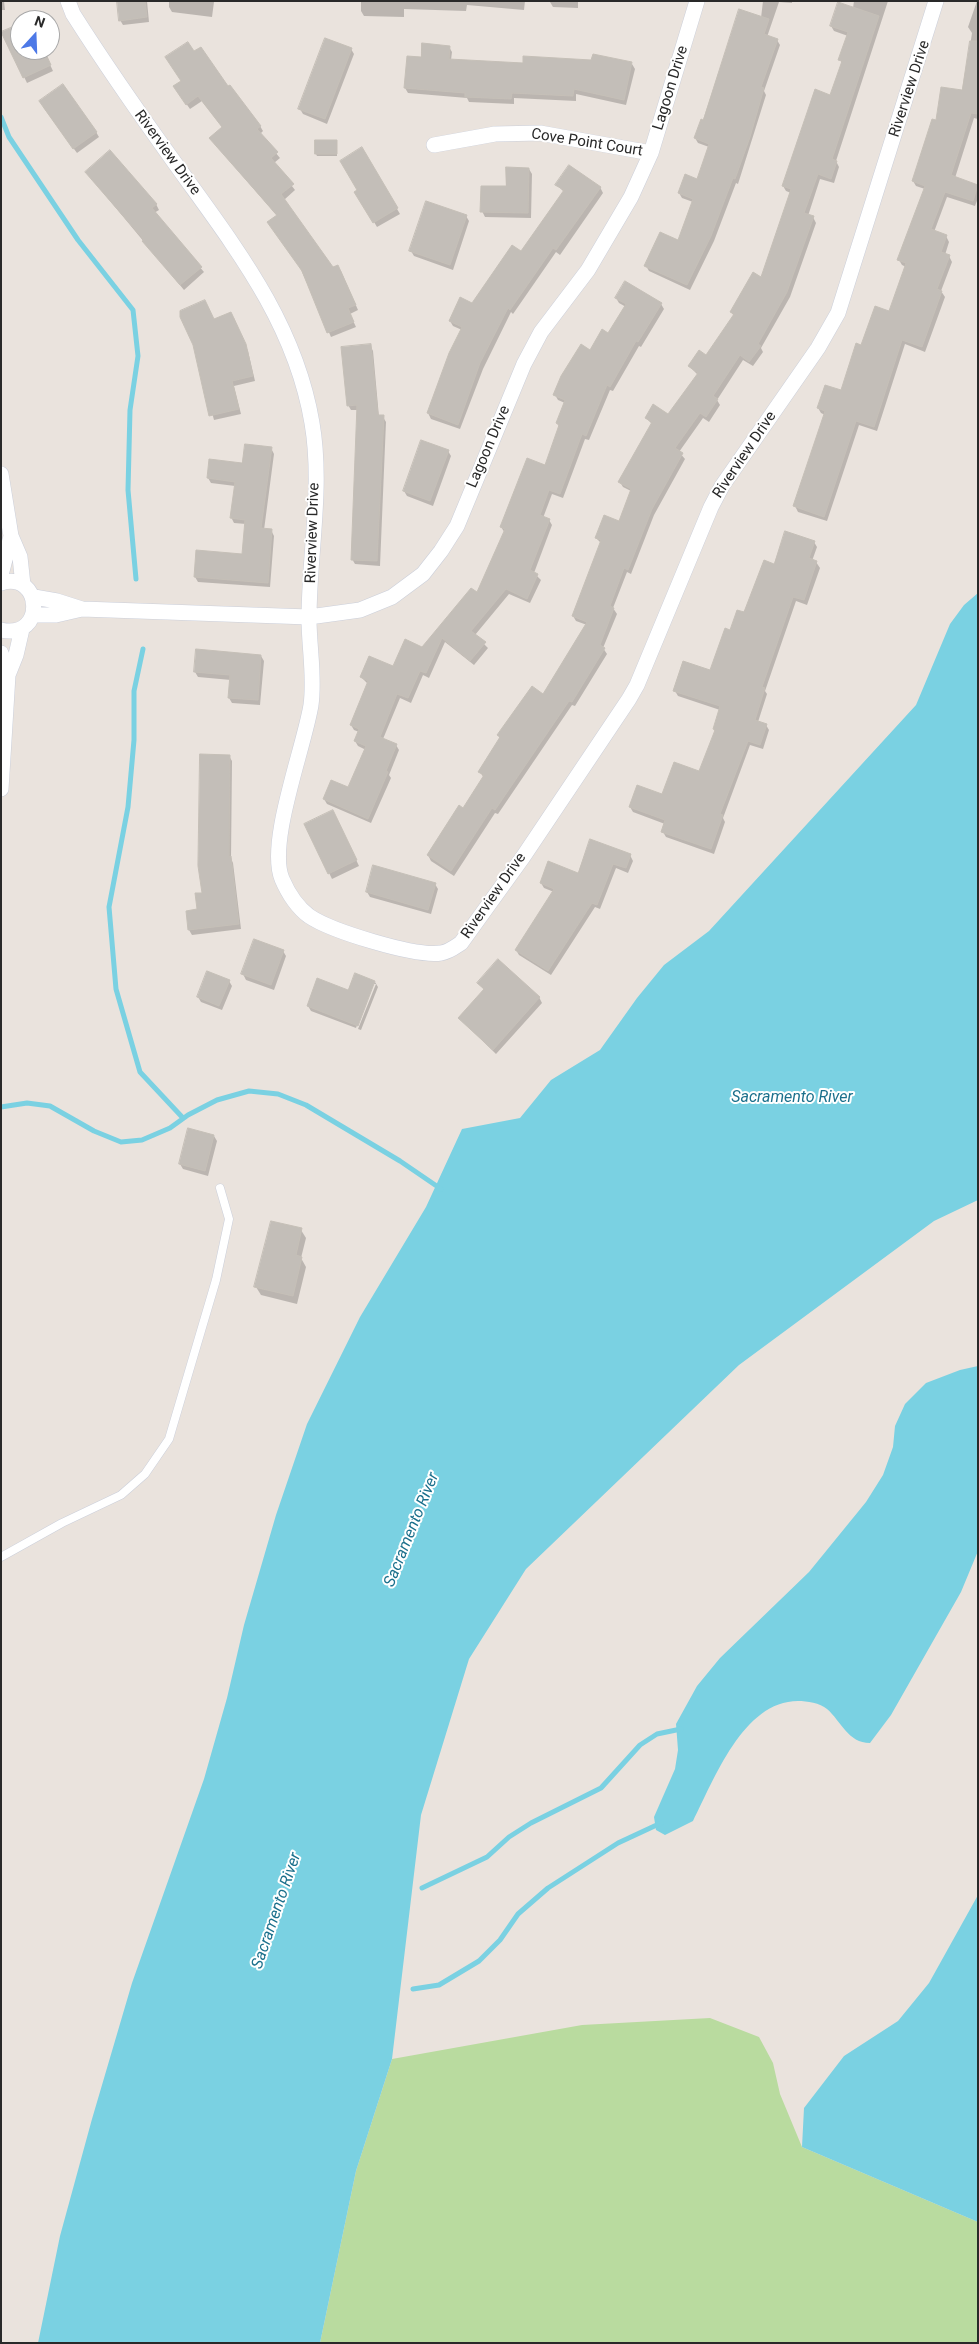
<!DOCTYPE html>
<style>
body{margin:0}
#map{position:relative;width:979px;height:2344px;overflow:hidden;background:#eae3dd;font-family:Roboto,sans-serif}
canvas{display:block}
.frame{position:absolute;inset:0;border:2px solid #292929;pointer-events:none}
.north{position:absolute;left:10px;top:10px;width:50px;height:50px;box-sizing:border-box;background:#fff;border:1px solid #a9a9a9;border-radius:50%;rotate:20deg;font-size:14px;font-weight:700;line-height:20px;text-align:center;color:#292929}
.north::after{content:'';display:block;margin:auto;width:18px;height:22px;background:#4d79e7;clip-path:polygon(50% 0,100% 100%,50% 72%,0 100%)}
</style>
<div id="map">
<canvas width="979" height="2344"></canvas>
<div class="frame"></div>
<div class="north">N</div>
</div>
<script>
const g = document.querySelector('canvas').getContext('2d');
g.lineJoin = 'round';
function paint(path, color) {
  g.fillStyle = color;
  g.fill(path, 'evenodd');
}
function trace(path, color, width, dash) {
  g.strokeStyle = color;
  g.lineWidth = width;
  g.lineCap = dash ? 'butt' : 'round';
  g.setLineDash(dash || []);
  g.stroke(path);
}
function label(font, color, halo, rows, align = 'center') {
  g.font = font + ' Roboto,sans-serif';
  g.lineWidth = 4;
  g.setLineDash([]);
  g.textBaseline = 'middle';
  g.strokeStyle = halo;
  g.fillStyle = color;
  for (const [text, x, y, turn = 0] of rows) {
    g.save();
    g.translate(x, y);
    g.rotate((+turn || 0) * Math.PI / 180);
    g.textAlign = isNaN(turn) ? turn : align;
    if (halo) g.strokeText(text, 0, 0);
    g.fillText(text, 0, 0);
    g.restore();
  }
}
paint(new Path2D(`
 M710,2018L759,2037L773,2063L780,2094L802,2147L978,2222V2343H320L356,2171L392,2059L582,2025Z`), '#b9db9f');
paint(new Path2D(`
 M978,593V1200L934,1221L739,1365L526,1569L469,1659L421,1815L392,2059L356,2171L320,2343H38L60,2236L92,2119L132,1983L204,1779L227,1698L244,1625L276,1515L307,1424L360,1317L426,1207L462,1129L520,1118L551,1080L600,1050L637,998L664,965L709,931L916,705L950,624L964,605Z
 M978,1366V1551L961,1592L891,1715L870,1743C848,1743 841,1721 827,1709C820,1703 807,1701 798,1701C743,1701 714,1780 693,1821L665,1835L656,1830L654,1817L675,1769L678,1750L676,1724L697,1686L720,1658L809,1572L866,1502L883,1475L893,1447L895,1426L905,1404L926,1383L960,1370Z
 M978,1895V2222L802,2147L804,2108L844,2056L898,2021L929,1983Z`), '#7ad1e2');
paint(new Path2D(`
 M1,1H4L5,10H1Z
 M118,1H147L149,22L123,25L120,20Z
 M169,1H281L214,2L212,17L172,12L169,7Z
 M361,1H525L524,10L467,5L466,11L404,9V17L364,16L361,11Z
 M578,1V8L553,7L550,2Z
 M763,1H792V3L779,2L767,37L777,40L780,45L764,91L766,95L738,184L736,183L714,241L690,290L649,271L646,266L679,242L693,202L682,198L679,193L698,180L709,147L698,143L695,138L761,18Z
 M854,1H888L836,161L839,167L834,183L820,179L808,216L813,217L816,223L790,297L761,348L763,352L753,366L743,360L717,400L720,405L709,422L703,418L679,452L685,459L654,515L631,574L627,572L613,608L617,614L603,648L607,654L575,706L572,705L498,814L495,813L454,876L431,861L428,855L464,810L484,778L480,772L500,739L498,735L543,695L587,625L576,621L573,616L601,543L596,538L619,522L631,491L623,487L620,482L652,424L646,418L669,416L698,375L689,366L707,357L734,316L731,312L761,279L791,193L786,191L783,186L831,96L842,64L840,59L848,36L834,31L831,26L853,8Z
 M977,1L978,119L974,118L955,178L977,185L978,198L975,206L947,197L934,232L946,236L949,242L945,255L949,256L952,262L941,291L945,297L925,352L905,344L877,431L859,425L827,521L798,512L795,506L825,415L821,413L818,408L842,392L862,346L889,313L906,267L902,265L899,260L925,189L916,186L913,181L937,122L963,92L972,33L968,27Z
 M20,25V50H43L53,71L27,83L3,33Z
 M449,47L452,52L451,60L524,65L592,61L632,64L635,69L626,105L576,94V101L514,98V104L469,102L467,98L408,93L405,88L408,58L423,59Z
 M351,49L354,54L327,124L303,114L300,109Z
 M227,88L260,126L263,131L260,134L280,158L274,163L295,190L284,200L333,268L341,271L358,310L350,314L356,327L331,337L277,216L214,143L223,128L202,101L190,109L178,92Z
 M43,107L96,132L99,137L77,153Z
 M337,141V156H317L316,154Z
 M362,149L400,214L377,227L356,192L359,190Z
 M529,169L532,174L531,218L485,217L482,211Z
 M86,172L156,204L159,210L154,213L204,272L184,290Z
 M557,185L600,187L603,193L560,255L556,252L513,314L511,312L483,369L460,429L431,419L428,413L462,330L453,326L450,321L472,304L521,253L564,192Z
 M466,216L469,221L453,270L414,256L411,251Z
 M616,298L661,304L664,309L641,347L639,346L613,391L610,390L589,440L585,439L563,498L552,494L543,518L549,520L552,525L534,573L541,580L530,603L509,594L475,635L488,648L474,665L445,642L429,678L423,675L411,703L400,698L383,739L396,745L399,750L389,775L391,778L371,823L327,804L324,799L349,789L366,750L358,746L355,741L359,732L354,730L351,725L368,684L361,677L394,668L423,648L477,594L505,533L501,527L545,466L560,428L557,423L565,403L558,400L555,395L591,352L609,335L626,307L619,303Z
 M234,318L248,351L255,381L234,386L241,414L214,420L194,345L214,321Z
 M370,345L373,351L379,417H383L386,422L380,566L355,564L352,559L358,410H351L348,405Z
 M271,448L274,454L264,530H271L274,536L270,587L198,582L195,577L243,555L246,524L234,523L231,517L235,486L211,483L208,478L243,465Z
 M448,451L451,456L433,506L407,496L404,491Z
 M814,542L817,547L812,561L816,562L820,568L807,605L796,601L765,691L767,694L758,722L766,725L769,730L763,749L750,745L723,818L725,822L714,854L666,837L663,832L665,824L633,812L630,807L663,795L700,773L715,732L714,729L720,710L678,696L675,691L711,672L730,632L775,565Z
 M261,656L264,661L260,705L232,703L229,698L231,680L198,677L195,672Z
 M229,756L232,761L231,859L233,863L241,929L192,935L189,930L198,910L203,894Z
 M336,817L359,866L332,879L306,825Z
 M630,855L633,861L628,873L616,868L600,909L595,907L551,975L519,955L516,950L554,892L544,888L541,883L578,874Z
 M435,884L438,889L431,914L370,897L367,892Z
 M283,951L286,956L274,990L246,980L243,974Z
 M229,981L232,986L222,1010L201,1002L198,997Z
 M375,982L378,987L361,1030L358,1029L376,984H373L356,1028L311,1011L308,1006Z
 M479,983L539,997L542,1003L496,1054L459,1018L484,990Z
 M214,1136L217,1141L208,1176L183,1169L180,1164Z
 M301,1230L306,1238L301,1258L306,1267L297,1304L261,1295L256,1287Z`), '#0003');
trace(new Path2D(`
 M1,117L9,137L78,240L133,310L138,356L130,410L128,490L136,579
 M143,649L134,691V740L128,807L109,907L116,989L140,1072L183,1118
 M1,1107L27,1103L50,1106L94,1131L121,1142L142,1140L170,1128L188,1115L217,1100L249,1091L278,1094L306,1105L400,1161L441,1189
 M422,1888L487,1857L509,1837L531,1823L601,1788L640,1745L657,1734L681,1729
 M413,1989L439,1985L479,1961L500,1940L518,1914L548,1888L618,1843L661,1823`), '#7ad1e2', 5);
const building = new Path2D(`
 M117,1H145L147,17L119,21Z
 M838,2L879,16L832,159L837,161L831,179L818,174L804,213L814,216L787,292L758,344L761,346L749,362L740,355L713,396L718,399L706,417L700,413L675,448L683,453L652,509L628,570L624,568L610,606L614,608L600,645L605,648L572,702L569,701L495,810L492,808L451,871L427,855L459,805L463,808L484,775L478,772L500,737L497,735L532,686L543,694L587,622L572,616L601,540L595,538L604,515L619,521L631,489L618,482L652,422L645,418L653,404L668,414L698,373L688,366L699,350L706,355L734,314L730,312L753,272L761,277L791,189L782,186L815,89L830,95L842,61L838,60L848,32L830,26Z
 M739,9L769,19L764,34L778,39L761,87L764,88L750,137L735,179L733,178L711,236L687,285L644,266L660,232L678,240L693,199L678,193L685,174L697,179L709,144L694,138L701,119L703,120Z
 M20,24V50H44L51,65L23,78L1,32Z
 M325,38L352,48L325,119L298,109Z
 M970,41H978V114L971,113L951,175L978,185L973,201L945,192L931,229L947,235L941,252L950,255L937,289L942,291L922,347L902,340L874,427L856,421L824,517L793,506L825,411L817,408L825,385L841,390L856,343L861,345L875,306L889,311L906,263L897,260L925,186L912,181L932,119L936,120L941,87L962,90Z
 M188,42L194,51L201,47L228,86L230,85L261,126L257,129L278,152L271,158L294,184L281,194L333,267L338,265L356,305L348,308L354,322L327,333L302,271L267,222L277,215L209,138L222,127L198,96L186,105L173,86L181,81L165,57Z
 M422,43L450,46L449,59L523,63V56L591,60L593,54L632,62L624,100L574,89L573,96L512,93L511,99L465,97V93L404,88L407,56L421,57Z
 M63,84L97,132L73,149L39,101Z
 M315,140H337V154H315Z
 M362,147L398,208L373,223L354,192L357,190L340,161Z
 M110,150L157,204L152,208L202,267L180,285L142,241L144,240L85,172Z
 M569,165L601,187L556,250L553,248L510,310L508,308L480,363L458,425L427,413L449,353L462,327L449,321L460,297L472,303L512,245L521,251L564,190L555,185Z
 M506,167L529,168L528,213L480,212L481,186H506Z
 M426,201L467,215L450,265L409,251Z
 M625,281L662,303L638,342L636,341L610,387L607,385L586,436L582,434L560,494L549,490L540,515L550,519L530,570L538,574L527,599L506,589L471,631L486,642L470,661L442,638L426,673L420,671L408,698L397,694L380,737L397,744L386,771L388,772L368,819L323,799L331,780L348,787L366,746L354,741L359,729L350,725L368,681L360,677L369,656L393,666L405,639L422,647L471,588L477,592L505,529L500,527L527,458L545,465L559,425L556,423L565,400L553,395L561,376L581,344L590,350L602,329L608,333L626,304L615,298Z
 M205,300L214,319L231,312L246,344L253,376L232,381L239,409L209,416L193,345L180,317V311Z
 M371,344L378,415H384L377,561L351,560L357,405L347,406L341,347Z
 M421,440L449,450L430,501L403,491Z
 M245,444L272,447L261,528L272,529L268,583L194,577L196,550L242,554L245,520L230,518L235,482L207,478L209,459L242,463Z
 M785,531L815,541L809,558L817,561L804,600L793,597L762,687L765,688L755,720L767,724L760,745L748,741L720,814L723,815L711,849L661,832L665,820L629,807L637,785L662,794L674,762L699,771L715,730L713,729L720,706L673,691L683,661L710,670L725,628L730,630L737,610L744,612L764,560L774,564Z
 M196,649L261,655L258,700L228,698L230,675L194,672Z
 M200,754L230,755L229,857L231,856L239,924L188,930L186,911L197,909L195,893H202L198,866Z
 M333,810L357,860L328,874L304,824Z
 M590,839L631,854L626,868L613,864L597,905L592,903L548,971L515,950L554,889L540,883L548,861L578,873Z
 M373,865L436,883L428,910L366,892Z
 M254,939L284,950L271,985L241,974Z
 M498,959L540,997L493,1050L458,1018L484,989L477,983Z
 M207,971L230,980L219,1006L197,997Z
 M355,973L375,981L358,1026L307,1006L317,978L348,990Z
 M188,1128L214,1135L205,1171L179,1164Z
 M271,1221L302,1228L296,1255L302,1257L293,1296L254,1287Z`);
paint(building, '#c3beb8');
trace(building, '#c5bfb7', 1);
const lane = new Path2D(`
 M1,1557L62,1523L121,1495L145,1474L169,1439L216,1280L229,1219L220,1188`);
const street = new Path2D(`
 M68,1L73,14C106,66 141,116 177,166C235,247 295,322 312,423C323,487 309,554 309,619C309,647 315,677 311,705C304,748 267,843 282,879C288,893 297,907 309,916C331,931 415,957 441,953C449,952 455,947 461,943L523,857L629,699L637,685L711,507L722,486L818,348L838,313L936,1
 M434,145L495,134L540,133L651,153
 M1,474L11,536
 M1,575L11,536L20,557L23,585
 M1,583C42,570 47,640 1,630
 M82,609L309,617L360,610L392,597L423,574L441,551L457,526L524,364L541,332L588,270L631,197L651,153L697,1
 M33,615H56L82,609L57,601L34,597
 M1,653L8,675L16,655L22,629
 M1,789L8,675`);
trace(lane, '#cbcfda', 9);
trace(street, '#cbcfda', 16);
trace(lane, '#fff', 8);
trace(street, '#fff', 15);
label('15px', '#292929', '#fff', [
 ["Lagoon Drive",671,88,-73],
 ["Riverview Drive",910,89,-72],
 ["Cove Point Court",587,143,9],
 ["Riverview Drive",167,153,54],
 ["Lagoon Drive",489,447,-67],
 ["Riverview Drive",745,455,-56],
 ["Riverview Drive",313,533,-88],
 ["Riverview Drive",494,896,-55]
]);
label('italic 16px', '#1b708c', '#fff', [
 ["Sacramento River",792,1098],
 ["Sacramento River",412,1530,-68],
 ["Sacramento River",277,1911,-71]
]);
</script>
